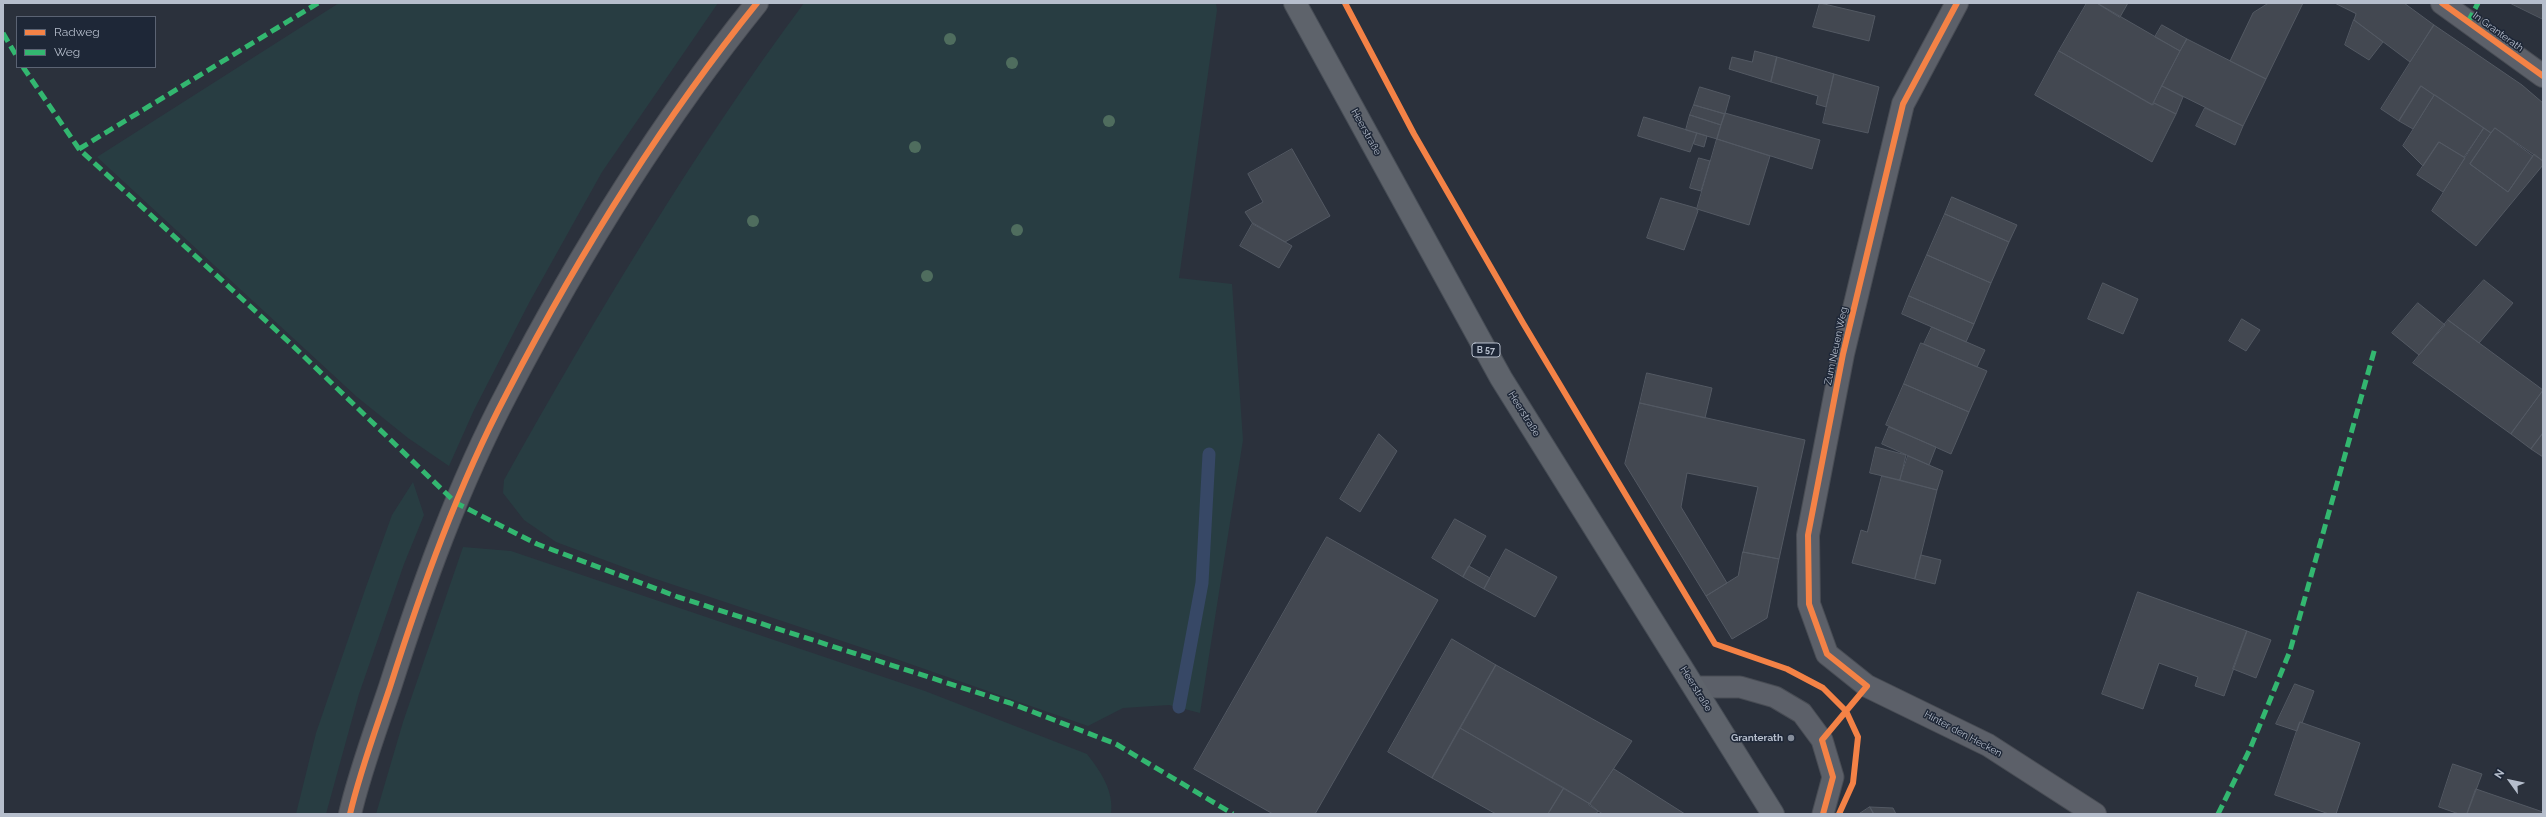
<!DOCTYPE html>
<meta charset="utf-8">
<style>
body{margin:0}
#map{position:relative;width:2546px;height:817px;overflow:hidden;background:#2b313c;font-family:Raleway,sans-serif}
canvas{display:block}
.frame{position:absolute;inset:0;border:4px solid #b6becc;pointer-events:none}
.legend{position:absolute;left:16px;top:16px;width:140px;height:52px;box-sizing:border-box;background:#1e2737;border:1px solid #5b6373;margin:0;padding:5px 7px;list-style:none;font-size:12px;color:#b6becc}
.legend li{display:flex;align-items:center;gap:8px;height:20px}
.legend b{width:20px;border:1px solid #5b6373}
.north{position:absolute;left:2490px;top:761px;width:40px;height:40px;-webkit-text-stroke:3px #1e2737;paint-order:stroke;rotate:303deg;font-size:11px;font-weight:700;line-height:16px;text-align:center;color:#b6becc}
.north::after{content:'';display:block;margin:auto;width:14px;height:18px;background:#b6becc;clip-path:polygon(50% 0,100% 100%,50% 72%,0 100%)}
</style>
<div id="map">
<canvas width="2546" height="817"></canvas>
<div class="frame"></div>
<ul class="legend">
<li><b style="height:5px;background:#f48246"></b>Radweg</li>
<li><b style="height:5px;background:#33b770"></b>Weg</li>
</ul>
<div class="north">N</div>
</div>
<script>
const g = document.querySelector('canvas').getContext('2d');
g.lineJoin = 'round';
function paint(path, color) {
  g.fillStyle = color;
  g.fill(path, 'evenodd');
}
function trace(path, color, width, dash) {
  g.strokeStyle = color;
  g.lineWidth = width;
  g.lineCap = dash ? 'butt' : 'round';
  g.setLineDash(dash || []);
  g.stroke(path);
}
function label(font, color, halo, rows, align = 'center') {
  g.font = font + ' Raleway,sans-serif';
  g.lineWidth = 3;
  g.setLineDash([]);
  g.textBaseline = 'middle';
  g.strokeStyle = halo;
  g.fillStyle = color;
  for (const [text, x, y, turn = 0] of rows) {
    g.save();
    g.translate(x, y);
    g.rotate((+turn || 0) * Math.PI / 180);
    g.textAlign = isNaN(turn) ? turn : align;
    if (halo) g.strokeText(text, 0, 0);
    g.fillText(text, 0, 0);
    g.restore();
  }
}
paint(new Path2D(`
 M339,3H718L602,172L530,301L474,410L449,466L408,438L357,397L97,157Z
 M804,3H1216L1217,10L1179,278L1232,284L1243,440L1200,713L1169,705L1123,708L1088,726L893,658L650,577L556,542L524,520L503,493L504,480C596,316 692,154 804,3Z
 M413,482L424,515L404,564L359,694L326,814H296L316,733L366,587L392,515Z
 M463,547L511,551L925,691L1087,754C1101,772 1114,791 1111,814H376L403,722Z`), '#283d42');
trace(new Path2D(`
 M1179,707L1202,583L1209,454`), '#374866', 13);
const building = new Path2D(`
 M1820,3L1875,16L1869,41L1813,27Z
 M2087,3H2097L2180,51L2152,105L2059,51Z
 M2097,3H2128L2120,17Z
 M2269,3H2303L2266,79L2230,61L2253,13Z
 M2335,3H2404L2434,25L2410,62L2354,20L2356,14Z
 M2510,3H2543V19Z
 M2354,20L2383,42L2369,60L2345,45Z
 M2162,25L2187,39L2180,51L2155,37Z
 M2434,25L2522,85L2543,103V161L2495,128L2491,133L2421,86L2399,121L2381,109Z
 M2187,39L2266,79L2243,126L2162,86Z
 M1755,51L1777,57L1771,82L1729,69L1732,57L1752,62Z
 M2059,51L2153,105L2154,103L2176,114L2152,162L2035,95Z
 M1777,57L1834,74L1826,107L1816,104L1818,96L1771,82Z
 M1834,74L1879,87L1868,133L1823,123Z
 M2162,86L2183,97L2176,114L2154,103Z
 M2421,86L2434,95L2413,129L2399,121Z
 M1700,87L1730,96L1725,114L1694,105Z
 M2435,95L2484,128L2464,157L2439,142L2423,166L2403,146Z
 M1694,105L1725,114L1721,125L1690,115Z
 M2205,108L2243,126L2235,145L2196,126Z
 M1725,113L1820,140L1812,169L1717,139Z
 M1690,115L1721,125L1717,139L1686,130Z
 M1644,117L1697,133L1690,152L1638,136Z
 M2484,128L2491,133L2470,164L2508,192L2534,154L2543,161V165L2476,246L2432,211Z
 M2495,128L2533,156L2508,192L2470,164Z
 M1697,133L1707,136L1704,147L1694,144Z
 M1717,139L1770,156L1749,225L1697,209Z
 M2439,142L2465,158L2443,192L2417,175Z
 M1292,149L1330,216L1285,242L1253,224L1245,212L1263,202L1248,174Z
 M1699,158L1710,161L1701,191L1690,188Z
 M1952,197L2017,225L2009,242L1945,214Z
 M1661,198L1696,208L1698,211L1684,250L1647,238Z
 M1945,214L2009,242L1991,283L1927,255Z
 M1253,223L1292,246L1279,268L1240,246Z
 M1927,255L1991,283L1974,324L1909,296Z
 M2484,280L2513,303L2479,343L2448,320Z
 M2103,283L2138,299L2123,334L2088,319Z
 M1909,296L1974,324L1966,342L1902,314Z
 M2418,303L2445,325L2419,355L2392,333Z
 M2242,319L2260,330L2246,351L2229,341Z
 M2448,320L2543,390L2511,434L2413,363Z
 M1932,327L1985,350L1977,367L1924,344Z
 M1921,343L1987,371L1969,412L1904,384Z
 M1647,373L1712,388L1705,418L1640,403Z
 M1904,384L1969,412L1951,454L1886,425Z
 M2543,391V433L2531,449L2511,434Z
 M1640,403L1805,440L1779,559L1743,552L1758,487L1687,473L1681,507L1727,583L1706,596L1625,464Z
 M1889,427L1936,447L1929,465L1882,444Z
 M2543,433V457L2531,449Z
 M1379,434L1397,451L1360,512L1340,499Z
 M1876,447L1906,455L1900,480L1870,473Z
 M1908,456L1943,471L1937,490L1900,480Z
 M1882,476L1937,490L1915,579L1852,563L1861,530L1867,532Z
 M1455,519L1486,536L1463,577L1432,558Z
 M1327,537L1438,600L1315,814H1273L1194,769Z
 M1506,549L1557,577L1535,617L1484,589Z
 M1743,552L1779,559L1767,618L1732,639L1706,596L1738,576Z
 M1921,555L1941,560L1935,584L1915,579Z
 M1469,566L1490,578L1484,589L1463,577Z
 M2138,592L2247,631L2224,696L2195,686L2198,677L2159,663L2143,709L2102,694Z
 M2247,631L2271,640L2256,678L2233,669Z
 M1452,639L1496,665L1432,778L1388,752Z
 M1496,665L1632,741L1590,804L1460,728Z
 M2295,684L2314,691L2302,723L2300,722L2297,731L2276,724Z
 M2300,722L2360,743L2336,814H2329L2275,795Z
 M1460,728L1564,788L1548,814H1496L1432,778Z
 M2453,764L2482,774L2467,814H2459L2439,807Z
 M1614,769L1685,814H1603L1598,811L1589,805Z
 M1564,788L1590,804L1598,811L1596,814H1548Z
 M2476,789L2543,812V814H2467Z
 M1870,807L1874,814H1859Z
 M1870,807L1893,808L1896,814H1874Z`);
paint(building, '#434851');
trace(building, '#535963', 1);
const lane = new Path2D(`
 M1695,687H1740L1775,697L1802,713L1822,740L1833,777L1823,814`);
const street = new Path2D(`
 M1957,3L1903,104L1843,354L1808,535L1809,604L1827,654L1867,686L1988,745L2095,814
 M2442,3L2543,76`);
const secondary = new Path2D(`
 M350,814C360,771 376,729 390,687C422,587 458,486 507,393C578,256 660,123 757,3`);
const primary = new Path2D(`
 M1295,3L1501,378L1773,814`);
trace(lane, '#484c54', 23);
trace(street, '#484c54', 24);
trace(secondary, '#484c54', 24);
trace(primary, '#464c55', 24);
trace(lane, '#5c6069', 21);
trace(street, '#5c6069', 22);
trace(secondary, '#5b5f67', 22);
trace(primary, '#5e636b', 22);
trace(new Path2D(`
 M2468,22L2478,3
 M3,33L17,57
 M23,67L79,149L290,343L456,503L537,544L678,597L1010,703L1116,744L1233,814
 M79,149L318,3
 M2218,814L2250,749L2290,651L2375,348`), '#33b770', 5, [10, 5]);
trace(new Path2D(`
 M1345,3L1414,134L1523,323L1715,644L1787,669L1823,688L1846,711L1858,737L1853,783L1839,814
 M2442,3L2543,76
 M350,814C360,771 376,729 390,687C422,587 458,486 507,393C578,256 660,123 757,3
 M1823,814L1833,777L1822,740L1867,686L1827,654L1809,604L1808,535L1843,354L1903,104L1957,3`), '#f48246', 6);
g.fillStyle = '#4f6d5e';
for (const [x, y] of [
 [950,39],
 [1012,63],
 [1109,121],
 [915,147],
 [753,221],
 [1017,230],
 [927,276]
]) {
  g.beginPath();
  g.arc(x, y, 6, 0, 2 * Math.PI);
  g.fill();
}
for (const [x, y, r, color] of [
 [1791,738,4,"#858d9a"]
]) {
  const dot = new Path2D();
  dot.arc(x, y, r, 0, 2 * Math.PI);
  g.fillStyle = color;
  g.fill(dot);
  trace(dot, '#1e2737', 1.5);
}
for (const [x, y, w] of [
 [1486,350,28]
]) {
  const box = new Path2D();
  box.roundRect(x - w / 2, y - 7, w, 14, 3);
  g.fillStyle = '#1e2737';
  g.fill(box);
  trace(box, '#b6becc', 1);
}
label('bold 9px', '#b6becc', null, [
 ["B 57",1486,350]
]);
label('10px', '#b6becc', '#1e2737', [
 ["In Granterath",2498,32,36],
 ["Heerstraße",1366,132,61],
 ["Zum Neuen Weg",1836,346,-78],
 ["Heerstraße",1524,414,58],
 ["Heerstraße",1696,689,58],
 ["Hinter den Hecken",1963,734,28]
]);
label('bold 10px', '#b6becc', '#1e2737', [
 ["Granterath",1783,738]
], 'right');
</script>
